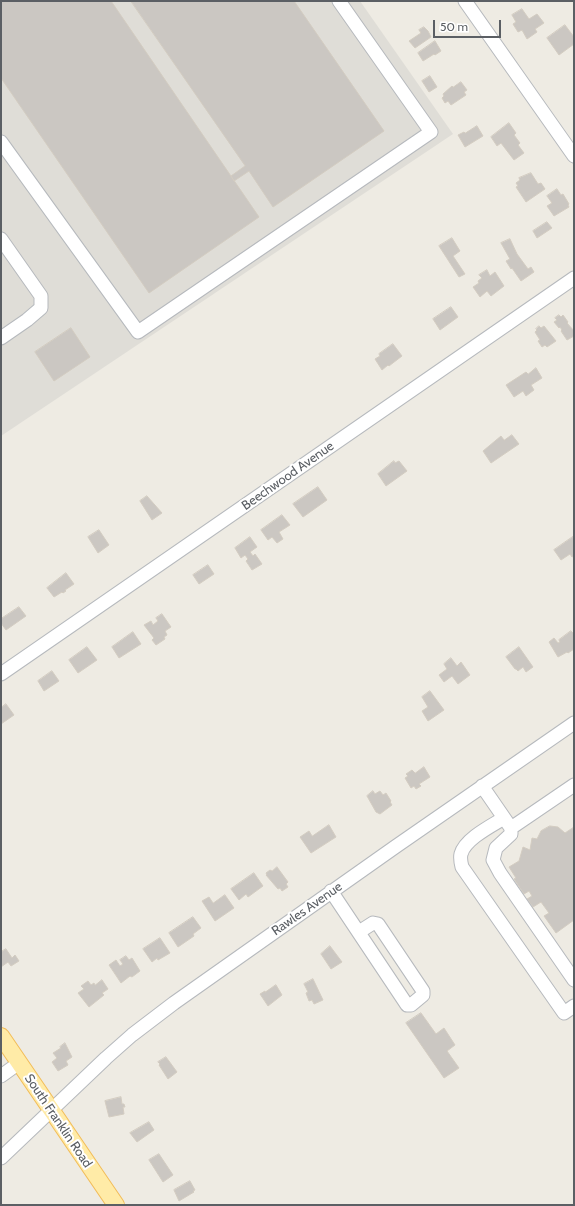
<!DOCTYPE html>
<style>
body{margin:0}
#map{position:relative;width:575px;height:1206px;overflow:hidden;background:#eeebe3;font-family:Cabin,sans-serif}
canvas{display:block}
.frame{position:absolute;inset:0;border:2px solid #5b5f64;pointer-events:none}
.scale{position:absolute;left:433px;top:20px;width:68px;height:18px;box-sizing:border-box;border:2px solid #5b5f64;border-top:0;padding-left:5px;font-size:12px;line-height:14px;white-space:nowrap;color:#5b5f64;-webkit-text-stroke:3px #fff;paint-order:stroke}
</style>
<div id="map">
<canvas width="575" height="1206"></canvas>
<div class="frame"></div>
<div class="scale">50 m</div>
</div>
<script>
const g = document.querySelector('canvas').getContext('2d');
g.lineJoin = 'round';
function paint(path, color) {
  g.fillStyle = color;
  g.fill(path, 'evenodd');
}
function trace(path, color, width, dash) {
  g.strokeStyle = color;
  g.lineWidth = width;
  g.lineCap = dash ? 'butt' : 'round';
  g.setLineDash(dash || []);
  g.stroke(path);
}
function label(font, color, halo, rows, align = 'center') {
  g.font = font + ' Cabin,sans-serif';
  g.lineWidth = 4;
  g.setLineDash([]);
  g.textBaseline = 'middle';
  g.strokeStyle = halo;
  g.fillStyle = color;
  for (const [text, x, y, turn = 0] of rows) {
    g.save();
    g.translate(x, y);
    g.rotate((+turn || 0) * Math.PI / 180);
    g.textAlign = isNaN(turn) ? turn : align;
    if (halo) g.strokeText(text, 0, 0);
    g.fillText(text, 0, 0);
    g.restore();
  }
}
paint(new Path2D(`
 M1,1H360L453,134L1,436Z`), '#dfddd7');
const building = new Path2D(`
 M1,1H111L259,217L149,293L1,78Z
 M131,1H294L384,131L273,207L249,171L234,181L231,176L245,166Z
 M522,9L529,19L537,14L544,23L535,29L537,32L527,39L522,30L518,32L513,24L516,22L512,15Z
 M565,25L574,37V44L559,55L547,38Z
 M424,27L428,31L431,37L415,48L409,41L421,33L419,30Z
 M435,41L441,51L435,55L434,54L423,61L418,53Z
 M430,76L437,87L429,92L422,81Z
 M461,82L467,90L464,92L466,95L451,105L448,101L445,103L442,98L444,96L443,94L452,86L453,87Z
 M509,123L516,133L514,135L520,143L518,145L524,153L514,160L501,143L497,146L491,137Z
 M477,126L483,136L465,147L458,135L464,132L465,133Z
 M531,173L538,184L541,183L545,189L526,202L516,187L518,186L516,183L520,180L519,178Z
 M557,189L561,195L563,194L569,204L568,205L569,207L554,216L547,206L552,203L547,196Z
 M547,222L552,228L537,238L533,231Z
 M452,238L460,251L453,256L465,274L459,277L439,246Z
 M510,239L517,254L528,269L531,267L534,272L521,281L512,268L511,269L506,261L510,259L501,243Z
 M487,270L490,276L495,272L504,286L491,296L487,291L480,297L473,287L479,283L478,281L482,278L479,275Z
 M451,307L458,317L440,330L433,319Z
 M559,315L561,317L563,315L568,322L567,323L574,331V336L567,340L561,331L562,330L560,327L559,328L554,322L557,320L555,318Z
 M539,326L541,328L544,326L556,341L547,347L545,345L542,347L538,341L540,340L535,332L537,330L536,329Z
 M71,328L90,357L54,381L35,352Z
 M393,344L402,356L389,366L388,365L382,370L375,359L380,356L379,354Z
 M536,368L542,378L531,385L534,390L526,396L523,391L514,397L506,385L526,372L528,374Z
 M512,435L519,444L491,463L483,451L501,436L504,440Z
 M394,461L395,463L399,461L407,471L386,486L378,474Z
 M318,487L327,500L303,517L293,504Z
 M147,496L162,513L152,520L140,501Z
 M282,515L290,525L279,532L283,539L277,543L272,537L268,540L261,530Z
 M99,530L109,545L98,553L88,537Z
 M574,536V556L572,557L570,554L561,560L554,550Z
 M250,537L257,547L250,552L253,556L255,554L262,564L252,570L246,561L248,559L245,555L241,558L235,548Z
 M208,565L214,574L199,584L193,575Z
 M66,573L74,584L65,590L66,591L63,593L62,592L54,597L47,588Z
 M19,607L26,616L6,630L1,623V619Z
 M162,614L171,627L165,631L167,635L164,637L165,639L156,645L152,640L154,638L144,625L151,621L153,625L158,621L156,618Z
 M571,631L573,633L574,632V649L568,653L567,652L558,657L549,642L554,638L558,643L560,642L559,640Z
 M133,632L141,644L119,658L112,647Z
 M87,647L97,660L78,673L69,660Z
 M519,647L533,667L526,672L523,667L518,671L516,669H515L506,657Z
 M451,658L457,666L461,662L470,675L458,684L452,676L444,682L439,675L447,669L444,664Z
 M52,671L59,681L44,691L38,681Z
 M430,691L444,710L428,721L422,711L428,707L422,697Z
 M6,704L14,715L1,724V708Z
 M424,767L430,777L419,784L421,786L416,789L414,786L411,788L405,778L408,776L406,774L412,770L415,773Z
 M373,791L375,794L380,791L383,795L386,793L391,801L390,802L392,805L380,814L376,812L367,796Z
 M329,825L336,837L311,853L300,837L309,831L312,836Z
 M550,826L558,827L565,833L574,827V920L556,933L544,916L549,913L541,902L533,907L527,899L532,896L529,891L524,894L514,879L516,878L509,867L519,861L523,847L530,850L532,838L537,839L541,831Z
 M277,867L288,882L286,884L288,887L282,891L280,888L278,889L266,875H267L266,873L270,870L272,871Z
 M254,873L263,886L248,897L246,894L239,900L231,889Z
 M225,895L234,908L215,921L202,901L209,897L213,903Z
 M193,917L201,928L193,934L194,936L178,947L169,933Z
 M160,938L170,953L158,960L157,958L152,962L143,949Z
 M330,946L342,962L331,969L321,954Z
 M6,949L12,958L15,955L19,961L11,966L8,962L1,967V952Z
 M126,956L129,960L132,958L140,971L132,977L130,976L121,983L109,965L116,960L120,966L123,964L120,960Z
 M313,979L323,1000L314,1004L312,1000L309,1001L306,993L308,992L304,984Z
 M102,980L108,989L102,993L104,995L89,1007L78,993L84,989L81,986L88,981L91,985L94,983L95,985Z
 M276,985L282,995L268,1006L260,994L265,991V992Z
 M421,1013L436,1034L444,1028L455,1045L447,1051L459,1068L444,1078L406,1023Z
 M65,1043L72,1057L66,1061L68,1065L58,1071L52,1062L57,1058L53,1053L61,1048L60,1047Z
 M166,1057L177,1072L168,1079L159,1065L160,1064L158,1062Z
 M121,1097L122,1104H124L125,1107H123L124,1114L109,1117L105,1101Z
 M149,1122L154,1130L137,1142L130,1133Z
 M159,1154L173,1175L163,1182L149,1160Z
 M190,1181L195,1190L193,1191L194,1192L179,1201L174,1190Z`);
paint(building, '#cbc7c2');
trace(building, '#d3ccc1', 1);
const minor = new Path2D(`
 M465,1L574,156
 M1,142L138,332L431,132L339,1
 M1,239L41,296V308L27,320L1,338
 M1,674L574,278
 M482,786L511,828L574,785
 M504,818C491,826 465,839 461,854C460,858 461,863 462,867L564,1013L574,1006
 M511,828V834L496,848L493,860L500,873L574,980
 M331,891L407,1005H411L423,995V991L378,924L373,923L359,932
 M1,1076L19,1063
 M1,1158L106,1058L132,1035L174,1003L395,847L574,723`);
const major = new Path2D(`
 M1,1036L116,1205`);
trace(minor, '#b6b9bd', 15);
trace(major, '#f2bc58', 18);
trace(minor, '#fff', 13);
trace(major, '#ffeba7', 16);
label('13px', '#5b5f64', '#fff', [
 ["Beechwood Avenue",288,476,-35],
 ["Rawles Avenue",307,909,-35],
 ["South Franklin Road",58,1121,56]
]);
</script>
